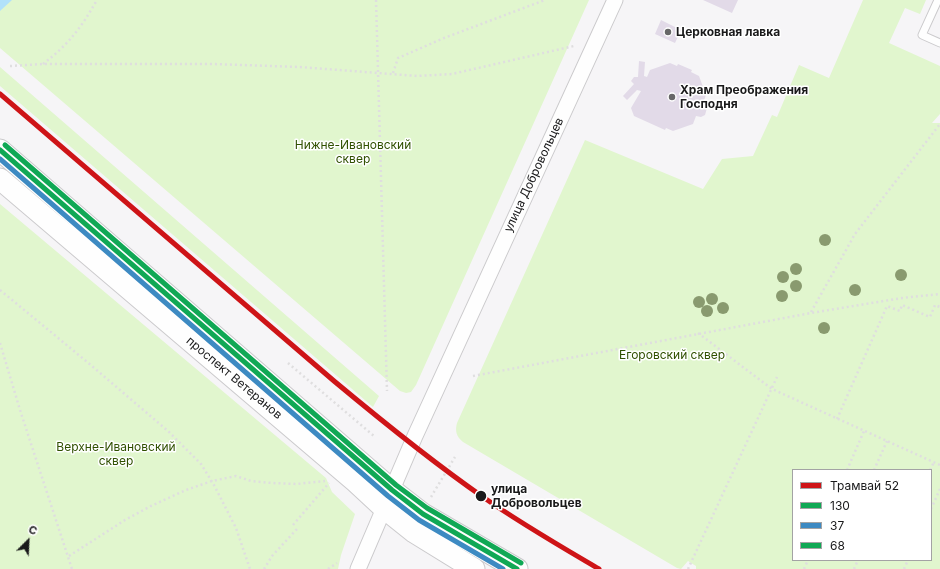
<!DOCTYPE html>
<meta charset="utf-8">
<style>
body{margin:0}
#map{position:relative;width:940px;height:569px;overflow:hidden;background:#f6f5f7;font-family:Inter,sans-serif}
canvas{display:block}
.legend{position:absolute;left:792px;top:469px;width:140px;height:92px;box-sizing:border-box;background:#fff;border:1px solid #a3a3a4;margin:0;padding:5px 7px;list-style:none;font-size:12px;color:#1a1a1b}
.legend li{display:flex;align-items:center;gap:8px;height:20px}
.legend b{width:20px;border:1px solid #a3a3a4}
.north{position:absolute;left:8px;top:521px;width:40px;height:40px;-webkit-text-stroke:3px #fff;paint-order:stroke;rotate:24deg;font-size:11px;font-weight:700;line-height:16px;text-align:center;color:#1a1a1b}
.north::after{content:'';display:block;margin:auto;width:14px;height:18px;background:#1a1a1b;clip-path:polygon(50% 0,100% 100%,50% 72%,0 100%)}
</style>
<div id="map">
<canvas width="940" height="569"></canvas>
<ul class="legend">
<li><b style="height:5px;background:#ce1417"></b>Трамвай 52</li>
<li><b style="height:5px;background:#10a855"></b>130</li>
<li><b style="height:5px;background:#3d8ac2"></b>37</li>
<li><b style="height:5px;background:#10a855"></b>68</li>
</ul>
<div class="north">С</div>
</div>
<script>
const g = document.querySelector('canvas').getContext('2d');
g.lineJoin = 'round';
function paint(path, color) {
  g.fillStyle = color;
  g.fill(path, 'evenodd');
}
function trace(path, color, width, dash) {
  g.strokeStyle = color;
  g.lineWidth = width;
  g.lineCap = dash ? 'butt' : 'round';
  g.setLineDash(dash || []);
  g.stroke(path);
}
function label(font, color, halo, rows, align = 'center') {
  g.font = font + ' Inter,sans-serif';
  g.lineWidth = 3;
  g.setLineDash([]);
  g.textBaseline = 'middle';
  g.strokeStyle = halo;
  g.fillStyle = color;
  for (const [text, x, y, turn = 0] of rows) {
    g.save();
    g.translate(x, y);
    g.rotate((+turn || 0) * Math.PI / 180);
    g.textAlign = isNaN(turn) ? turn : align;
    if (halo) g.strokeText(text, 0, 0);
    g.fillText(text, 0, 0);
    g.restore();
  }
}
paint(new Path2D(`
 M0,0H589L416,385L411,392L406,393L400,391L0,48Z
 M863,0H926L920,14L905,8L889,43L940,66V114L932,123H940V569H696V566L688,561L681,569L677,568L463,442C456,436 455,431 457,423L585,140L703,189L722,159L753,156L772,115L777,117L799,65L829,78ZM793,470H931V560H793Z
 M0,67L379,396L373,407L0,86Z
 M0,204L326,478L332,492L355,514L341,555L338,569H0Z`), '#e1f6ce');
paint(new Path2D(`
 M0,0H12L0,11Z`), '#b1e1fa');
paint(new Path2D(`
 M703,0H738L732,13Z
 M661,20L681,30L675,43L655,34Z
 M639,61L645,62L644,76L647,77L650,70L670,63L677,66L678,64L692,70L691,72L699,76L706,95L703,103L707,108L705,115L701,117L696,116L693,124L673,131L666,128L665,130L634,116L631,108L641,91L637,90L627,100L623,96L634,84L631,81L634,77H638Z`), '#e2dae8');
const service = new Path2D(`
 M938,0L922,35L940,43`);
const minor = new Path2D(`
 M358,569L415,436L615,0`);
const secondary = new Path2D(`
 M0,150L392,490L423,514L517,569
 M0,179L356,482L384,508L414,532L474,569`);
trace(service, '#cbcacc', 9);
trace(minor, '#cbcacc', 17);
trace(secondary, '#cbcacc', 23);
trace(new Path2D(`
 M376,0L387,391
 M43,64C69,44 81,28 97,0
 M10,66L43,64H213L300,67L417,76L452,74L574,46
 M393,73L398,58L444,38L545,0
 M0,290L86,361L168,431L201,464L214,485L236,528L250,569
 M811,312L855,234L940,124
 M698,333L772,389L940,465
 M0,343L20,410L72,569
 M288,363L374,436
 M473,376L811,313L902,298L940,294
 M837,419L887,306L900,311L902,305L930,317L935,305L940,307
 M847,470L864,431
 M874,470L887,441
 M930,470L934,462
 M431,497L455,457
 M931,509L940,489
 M293,525L329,483
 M69,556L125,520L151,506L186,490L212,481L236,476L251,481L272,483L297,484L325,481
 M264,569L272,556L297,529
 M328,569L337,563
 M688,569L777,377
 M804,569L808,560
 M854,569L858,560
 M904,569L908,560`), '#dfdedf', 2.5, [2, 3]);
trace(service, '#fefefe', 7);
trace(minor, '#fefefe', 15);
trace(secondary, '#fefefe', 21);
trace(new Path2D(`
 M0,150L392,490L423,514L517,569`), '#10a855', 5);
trace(new Path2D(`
 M0,159L388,496L419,520L503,569`), '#3d8ac2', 5);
trace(new Path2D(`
 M5,145L396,485L427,508L521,563`), '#10a855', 5);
trace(new Path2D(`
 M0,94L334,381C382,421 431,461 483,497C520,523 560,546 599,569`), '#ce1417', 5);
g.fillStyle = '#899a6f';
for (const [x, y] of [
 [825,240],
 [796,269],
 [901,275],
 [783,277],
 [796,286],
 [855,290],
 [782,296],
 [712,299],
 [699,302],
 [723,308],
 [707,311],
 [824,328]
]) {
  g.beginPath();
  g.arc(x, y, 6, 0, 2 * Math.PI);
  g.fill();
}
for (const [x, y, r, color] of [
 [668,32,4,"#676768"],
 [672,97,4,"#676768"],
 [481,496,6,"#1a1a1b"]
]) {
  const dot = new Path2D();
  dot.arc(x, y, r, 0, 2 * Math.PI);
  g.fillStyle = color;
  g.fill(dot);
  trace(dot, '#fff', 1.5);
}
label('bold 12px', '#1a1a1b', '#fff', [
 ["Церковная лавка",676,32],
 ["Храм Преображения",680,90],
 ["Господня",680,104]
], 'left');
label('12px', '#305000', '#fff', [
 ["Нижне-Ивановский",353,145],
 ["сквер",353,159],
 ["Егоровский сквер",672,355],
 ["Верхне-Ивановский",116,447],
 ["сквер",116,461]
]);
label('12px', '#1a1a1b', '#fff', [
 ["улица Добровольцев",534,175,-65],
 ["проспект Ветеранов",234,378,40]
]);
label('bold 12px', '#1a1a1b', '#fff', [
 ["улица",491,489],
 ["Добровольцев",491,503]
], 'left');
</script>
